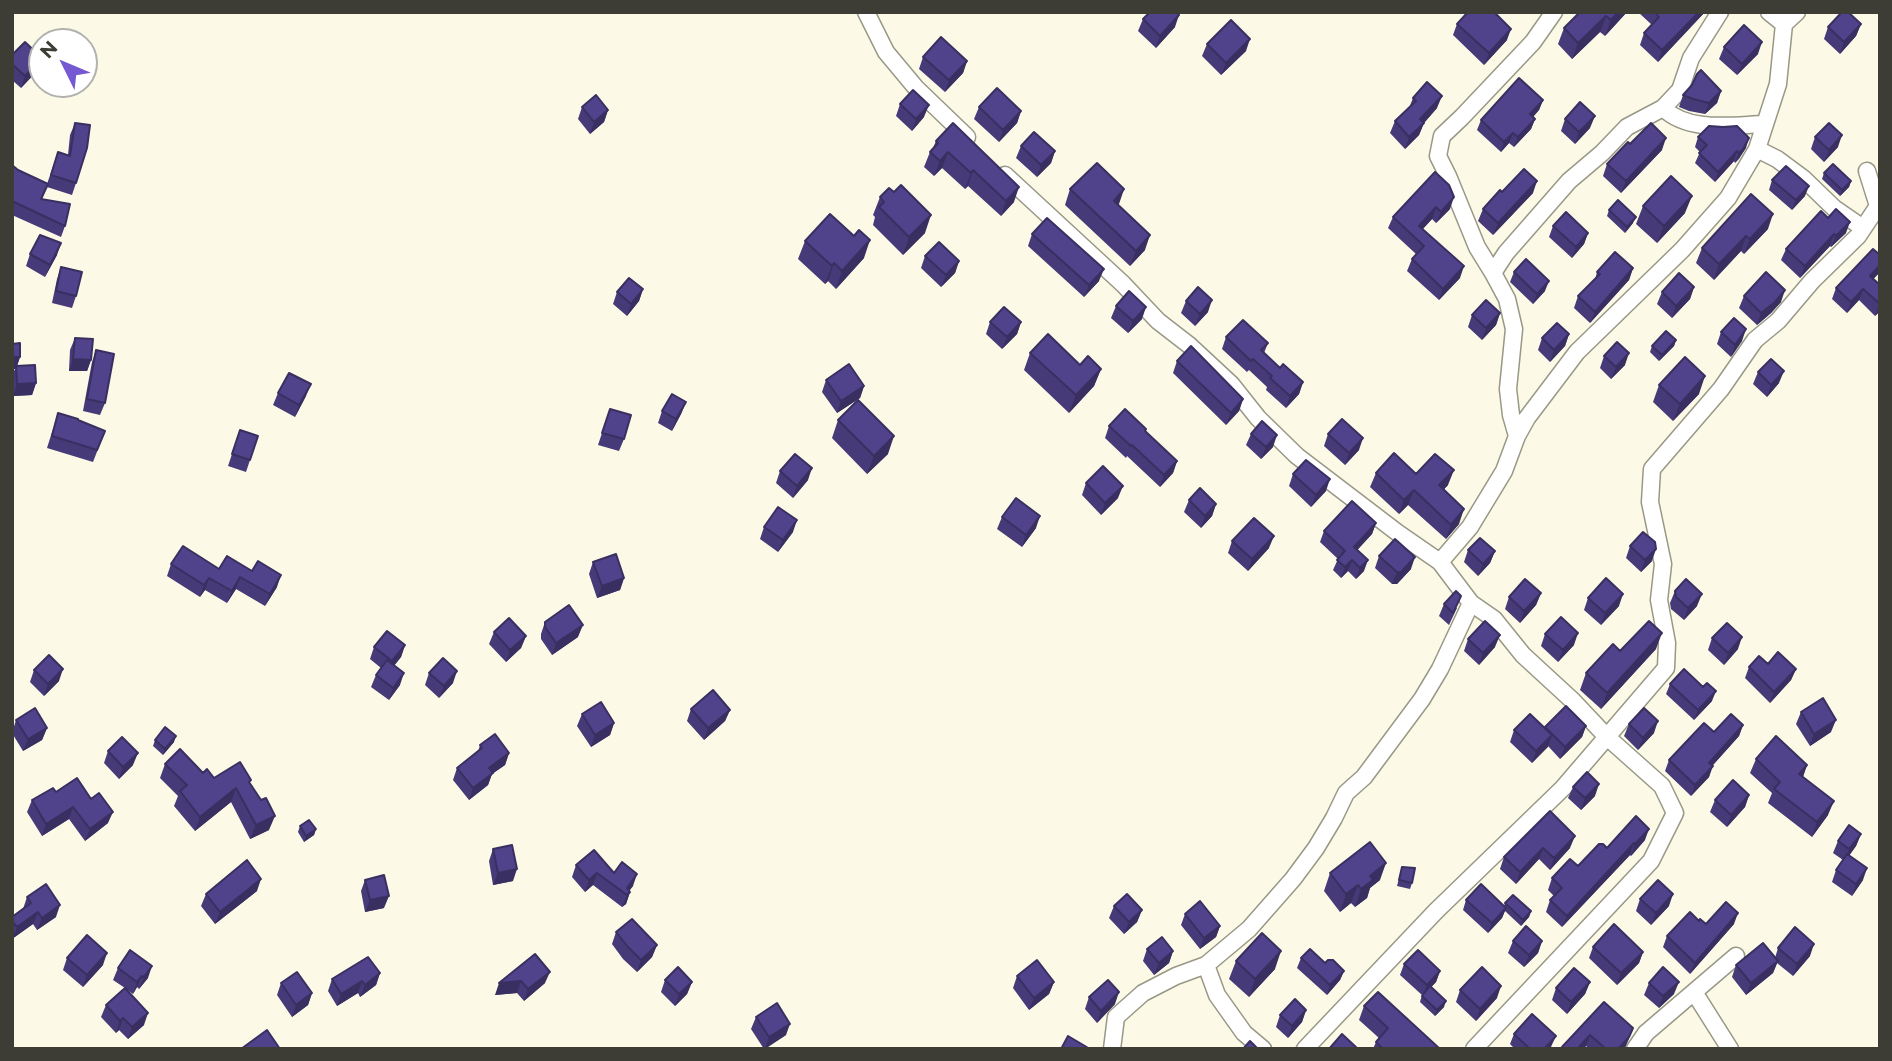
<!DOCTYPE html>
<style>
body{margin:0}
#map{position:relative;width:1892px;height:1061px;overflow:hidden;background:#fcfae6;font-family:Montserrat,sans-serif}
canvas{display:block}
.frame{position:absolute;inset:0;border:14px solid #3d3d35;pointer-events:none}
.north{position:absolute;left:28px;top:28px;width:70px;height:70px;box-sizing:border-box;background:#fff;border:2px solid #b1b1ae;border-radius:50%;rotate:313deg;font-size:19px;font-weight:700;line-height:28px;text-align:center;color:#3d3d35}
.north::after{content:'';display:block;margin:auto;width:24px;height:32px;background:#7559d3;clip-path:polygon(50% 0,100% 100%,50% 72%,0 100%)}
</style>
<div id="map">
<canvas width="1892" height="1061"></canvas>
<div class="frame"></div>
<div class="north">N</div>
</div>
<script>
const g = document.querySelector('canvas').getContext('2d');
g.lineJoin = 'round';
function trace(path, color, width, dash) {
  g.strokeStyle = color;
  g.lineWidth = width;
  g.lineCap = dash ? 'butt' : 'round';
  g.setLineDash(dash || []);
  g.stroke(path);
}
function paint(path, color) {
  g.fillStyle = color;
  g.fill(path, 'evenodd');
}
const minor = new Path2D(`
 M866,12L886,52L916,88L967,137
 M1769,12L1784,24
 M1663,108C1689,133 1732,125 1765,124
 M1757,149L1777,159L1804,179L1834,208L1863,228
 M1005,175L1123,284L1158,321L1189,345L1231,384L1258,418L1297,456L1398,533L1440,562L1471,603L1494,619L1523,655L1573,701L1607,737L1662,786L1675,813L1651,861L1474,1049
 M1493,273L1477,247L1448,176L1438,156L1442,136L1462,117L1533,42L1554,12
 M1517,436L1511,415L1508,389L1514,329L1507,299L1493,273L1506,253L1569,181L1602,153L1627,127L1663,108L1680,90L1691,58L1720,12
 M1440,562L1470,527L1504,471L1517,436L1527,418L1577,352L1682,250L1728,198L1757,149L1778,84L1784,24L1797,12
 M1206,965L1217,995L1244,1033L1263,1049
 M1694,992L1730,1049
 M1112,1049L1116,1017L1143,993L1176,976L1206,965L1249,929L1293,879L1316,848L1334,818L1346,793L1364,777L1422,699L1440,669L1471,603
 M1305,1049L1436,911L1563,788L1666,668L1667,643L1659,600L1663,564L1650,502L1652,469L1721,389L1755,340L1778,321L1812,281L1858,236L1878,206L1867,171
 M1635,1049L1646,1033L1736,956`);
trace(minor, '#999886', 19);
trace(minor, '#fff', 16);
paint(new Path2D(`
 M1580,12H1627L1605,36L1600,32L1572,59L1558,44L1564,28Z
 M1638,12H1705L1658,62L1640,45L1644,33L1652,25Z
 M1143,19L1175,27L1156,48L1138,31Z
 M1457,24L1507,40L1484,65L1453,35Z
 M1861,24L1856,36L1840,54L1824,39L1828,27Z
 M1207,44L1246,51L1221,75L1202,56Z
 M1724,47L1758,54L1737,75L1719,59Z
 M12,55L38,70L21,88L12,80Z
 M923,57L967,61L963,73L945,92L919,69Z
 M1692,85L1721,91L1717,103L1705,114L1689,111L1679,107L1683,95Z
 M1413,98L1437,108L1424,123L1419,135L1405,149L1390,133L1395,121L1409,108Z
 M1543,100L1539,110L1533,117L1535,119L1531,129L1514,147L1509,143L1501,152L1477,130L1481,120Z
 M900,104L924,117L912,131L896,116Z
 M582,107L608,110L604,122L590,134L578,119Z
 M979,107L1021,111L1017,123L999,142L974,119Z
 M1565,119L1590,128L1575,144L1561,131Z
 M75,123L76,183L72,195L47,187L42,199L65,226L61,237L12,215V165L18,170L47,184L58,152L68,155L70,135Z
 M1698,137L1746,148L1739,159L1735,163L1734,161L1715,182L1695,163L1700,152L1695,147Z
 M1815,137L1838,147L1824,162L1811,149Z
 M936,141L1014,202L1001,216L968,186L965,189L942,168L934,176L924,167L930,152L933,148Z
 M1630,144L1662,150L1621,193L1603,176L1607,164Z
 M1021,146L1055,151L1051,163L1037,177L1016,158Z
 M1435,172L1450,209L1436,223L1432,219L1423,229L1460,278L1439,300L1407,271L1412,259L1416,254L1388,228L1393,217Z
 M1824,173L1851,181L1849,187L1840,196L1822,179Z
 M1772,180L1805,196L1792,210L1769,190Z
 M1070,189H1124L1118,205L1145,250L1130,266L1065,205Z
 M1502,192L1533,193L1493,235L1478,221L1483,209Z
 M880,197L925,233L903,255L873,225L875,217L873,215Z
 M1643,206L1685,213L1657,243L1636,224Z
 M1609,210L1633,223L1625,233L1607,216Z
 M1821,211L1846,233L1831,247L1830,246L1800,278L1781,260L1786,249Z
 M1553,226L1588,233L1584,244L1572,258L1549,237Z
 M1768,229L1744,254L1741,251L1714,280L1696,263L1702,248Z
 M1032,234L1099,281L1084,297L1028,246Z
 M805,241L864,258L836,289L828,281L825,284L798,259Z
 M30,254L57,255L45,277L26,266Z
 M925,256L959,261L955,273L941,287L921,268Z
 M61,267L76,296L72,308L52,303L57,279Z
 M1633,268L1629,280L1590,323L1574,308L1578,296L1595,280L1597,272Z
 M1514,272L1545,291L1533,304L1510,282Z
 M1880,272L1873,279L1880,285V311L1875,316L1859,300L1847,313L1832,299L1836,288Z
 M1694,287L1690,299L1672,318L1657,304L1662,292Z
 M643,289L639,301L627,316L613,304L617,292Z
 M1744,296L1781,302L1771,313L1757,325L1739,308Z
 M1186,301L1208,312L1195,326L1181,313Z
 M1116,306L1142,319L1128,333L1111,318Z
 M1500,313L1496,325L1482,340L1468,327L1472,315Z
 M990,322H1021L1017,334L1002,349L986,334Z
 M1721,332L1742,341L1731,357L1717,344Z
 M1569,334L1565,346L1550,362L1538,350L1542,338Z
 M1226,337L1268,343L1264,353L1280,368L1303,382L1299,394L1286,408L1266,390L1267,387L1249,370L1247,372L1222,349Z
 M75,338L91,360L87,371H69L70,350Z
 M1676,340L1674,346L1659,361L1650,352L1652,346Z
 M96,350L105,403L100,415L83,411L92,362Z
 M1030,353L1101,369L1094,386L1069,413L1024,370Z
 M1604,356L1625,365L1611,379L1600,368Z
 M20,357L17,366L36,383L32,395L13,396L12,375L15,369H12Z
 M1177,361L1243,399L1239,411L1226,425L1173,373Z
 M1758,372L1779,383L1767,397L1753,384Z
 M826,380L864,386L860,398L837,413L822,392Z
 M1659,385L1699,394L1673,421L1653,402Z
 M278,393L306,396L295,417L273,405Z
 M686,402L681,414L672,431L658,423L662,411Z
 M610,409L624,439L619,451L598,445Z
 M58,413L105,431L93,462L47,448Z
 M838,420L888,454L867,474L832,438Z
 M1109,426L1146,429L1145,431L1177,461L1173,473L1160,487L1127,456L1126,458L1105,438Z
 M240,430L258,436L246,472L228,466Z
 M1251,434L1273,447L1261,459L1246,445Z
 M1328,434L1359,450L1345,465L1324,446Z
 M780,471L808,480L793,498L776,483Z
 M1376,473L1416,474L1448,485L1444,489L1459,524L1446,539L1408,505L1399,514L1370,487Z
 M1293,474L1326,491L1311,507L1289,486Z
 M1086,483L1118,498L1101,515L1082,495Z
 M1189,500L1216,504L1212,516L1201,528L1184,512Z
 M1002,517L1036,528L1022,547L997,529Z
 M1376,523L1372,534L1357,550L1364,571L1356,579L1348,571L1341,578L1333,570L1338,559L1320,542L1324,531Z
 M764,527L793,532L778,552L760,539Z
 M1232,541L1269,548L1248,571L1228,553Z
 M1630,546L1652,561L1641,572L1626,558Z
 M1468,550L1495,551L1490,563L1478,576L1464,562Z
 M1379,556L1411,569L1397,584H1392L1375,568Z
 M593,562L624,578L620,590L597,598L589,574Z
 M171,564L219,569L277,587L265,606L236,589L227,603L205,590L200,597L167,576Z
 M1675,591L1697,606L1684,620L1671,609L1670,603Z
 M1541,593L1536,605L1520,623L1505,609L1509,597Z
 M1588,598L1619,606L1601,625L1584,610Z
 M1444,604L1457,608L1449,625L1439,616Z
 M545,622L578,637L552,655L541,639V634Z
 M494,632L526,636L521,648L506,662L489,644Z
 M1545,634L1574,645L1558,662L1541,646Z
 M1712,638L1738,649L1724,665L1708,650Z
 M1468,639L1495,647L1479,665L1464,651Z
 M405,645L401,657L394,666L400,685L389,700L371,687L376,675L381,668L370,659L374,647Z
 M1656,649L1601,709L1580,690L1586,673L1620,651Z
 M1768,664L1796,669L1791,680L1770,703L1745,678L1749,667Z
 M34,670L59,681L44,696L30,682Z
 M429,673L453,683L439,698L425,685Z
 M1670,684L1712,701L1694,720L1666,694Z
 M691,709L730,710L725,721L704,740L687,721Z
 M1801,712L1831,732L1810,746L1796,724Z
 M582,714L614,723L610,735L591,747L577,726Z
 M16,720L47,728L42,740L23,751L12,733Z
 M1629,724L1654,733L1638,750L1624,736Z
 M1743,725L1739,736L1712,766L1709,777L1691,796L1665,771L1669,760L1714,732Z
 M1586,726L1582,737L1560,759L1548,746L1532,763L1510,742L1514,730Z
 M155,740L174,742L163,755L153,746Z
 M480,745L509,753L505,765L492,774L488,785L469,800L453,780L457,768L478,752Z
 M108,751L133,765L119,779L104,763Z
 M1756,759L1807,765L1803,777L1828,815L1812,837L1768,803L1772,793L1750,773Z
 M165,764L203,773L214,778L250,783L261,800L269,830L250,839L231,802L195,831L174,806L178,796L160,778Z
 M1573,787L1595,796L1581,810L1568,798Z
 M56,792L108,823L85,841L69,819L42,836L27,812L32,800Z
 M1749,795L1745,807L1727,827L1710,812L1715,800Z
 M1550,811L1570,848L1550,870L1539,859L1516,884L1500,869L1504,857Z
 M300,826L316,829L314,835L304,842L298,832Z
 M1861,834L1856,846L1849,856L1863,880L1852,896L1832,882L1836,870L1843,860L1833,853L1838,841Z
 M1645,840L1631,856L1630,855L1562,927L1546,912L1550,900L1554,896L1548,890L1552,878L1578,866L1607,848Z
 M493,849L513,881L493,885L489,861Z
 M576,865L614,873L633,886L629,891L630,892L626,904L622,907L593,885L585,892L572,877Z
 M1402,867L1412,883L1410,889L1397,886Z
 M1330,873L1380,880L1370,888L1367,898L1355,907L1351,903L1340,912L1324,891Z
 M365,880L384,908L365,912L361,891Z
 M257,891L215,924L201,906L206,894Z
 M27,897L56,917L37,930L33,924L12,939V917L23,909Z
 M1640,899L1669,906L1651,925L1636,911Z
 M1466,900L1504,906L1505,903L1531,911L1529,917L1521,926L1505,911L1502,918L1488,933L1463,910Z
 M1114,906L1142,910L1137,922L1124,934L1109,918Z
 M1185,914L1220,926L1216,937L1200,949L1181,925Z
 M1699,921L1706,924H1734L1690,974L1663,947L1667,936Z
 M616,932L657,945L652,957L637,972L623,959L612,944Z
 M1513,941H1542L1538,953L1524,967L1508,953Z
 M1593,947L1643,952L1639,963L1617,985L1589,958Z
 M1778,948L1810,956L1793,976L1777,963L1773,973L1746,995L1732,977L1736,965L1775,958Z
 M1147,949L1173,951L1169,963L1154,975L1143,961Z
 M535,954L545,983L524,1001L517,993L495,995Z
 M67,958L103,965L83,987L63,970Z
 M1301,958L1325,963L1344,971L1340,980L1327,995L1297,968Z
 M1236,961L1275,969L1249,997L1229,979Z
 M1404,964L1440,971L1436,982L1431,987L1444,1007L1435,1016L1420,1002L1422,995L1400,975Z
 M118,968L148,978L139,989L137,987L133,994L126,989L144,1025L128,1039L119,1030L116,1033L101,1017L106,1005L125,988L113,980Z
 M380,973L376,985L360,997L358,993L337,1006L328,991L332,979Z
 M1017,976L1054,982L1049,994L1029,1010L1013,988Z
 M665,980L692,982L687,994L675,1006L661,992Z
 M1590,982L1585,994L1567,1014L1552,1000L1556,988Z
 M281,983L312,993L308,1005L292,1017L277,995Z
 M1649,983L1674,994L1659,1008L1644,995Z
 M1460,990L1497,998L1476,1021L1456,1002Z
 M1089,997L1115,1004L1097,1023L1085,1009Z
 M1604,1002L1629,1039L1624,1049H1590L1586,1046L1583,1049H1562V1047Z
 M1364,1006L1440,1049H1373L1376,1042L1379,1038L1359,1020Z
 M1306,1010L1302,1022L1288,1038L1276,1027L1280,1015Z
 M756,1017L786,1035L764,1049L751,1029Z
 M1514,1034L1552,1047L1550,1049H1515L1510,1044Z`), '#463a78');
paint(new Path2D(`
 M1618,12H1627L1605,36L1611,20Z
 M1699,12H1705L1658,62L1662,50Z
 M1179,15L1175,27L1156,48L1160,36Z
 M1606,16L1600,32L1572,59L1578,43Z
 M1861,24L1856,36L1840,54L1844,42Z
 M1511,29L1507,40L1484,65L1489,53Z
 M1250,39L1246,51L1221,75L1226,63Z
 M1762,42L1758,54L1737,75L1742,64Z
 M42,58L38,70L21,88L25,76Z
 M967,61L963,73L945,92L949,80Z
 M1721,91L1717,103L1705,114L1709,103Z
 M1442,96L1437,108L1424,123L1419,135L1405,149L1409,137L1420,119Z
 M1543,100L1539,110L1526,125L1530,114Z
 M929,105L924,117L912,131L916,119Z
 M608,110L604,122L590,134L594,122Z
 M1021,111L1017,123L999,142L1003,130Z
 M1595,116L1590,128L1575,144L1579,132Z
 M1535,119L1531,129L1514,147L1518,137Z
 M1513,133L1509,143L1501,152L1504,142Z
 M1842,135L1838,147L1824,162L1829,150Z
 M1666,138L1662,150L1621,193L1626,181Z
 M1749,138L1746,148L1735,163L1739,153Z
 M1055,151L1051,163L1037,177L1041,165Z
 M1737,151L1734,161L1715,182L1718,172Z
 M948,152L942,168L934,176L940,161Z
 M973,170L968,186L965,189L971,173Z
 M1537,181L1533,193L1493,235L1498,223Z
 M1851,181L1849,187L1840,196L1842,190Z
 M1809,186L1805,196L1792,210L1796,200Z
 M1019,187L1014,202L1001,216L1006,201Z
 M1124,189L1119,204L1108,216L1114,201Z
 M1692,196L1685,213L1657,243L1664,226Z
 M1454,197L1450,209L1436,223L1441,212Z
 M1436,207L1432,219L1415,237L1419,226Z
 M1773,214L1768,229L1744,254L1750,239Z
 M931,215L925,233L903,255L909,237Z
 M1636,217L1633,223L1625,233L1627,227Z
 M1850,222L1846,233L1831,247L1836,236Z
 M1588,233L1584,244L1572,258L1576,247Z
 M1834,234L1830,246L1800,278L1805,266Z
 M1150,235L1145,250L1130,266L1136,251Z
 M1746,236L1741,251L1714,280L1719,264Z
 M870,240L864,258L836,289L842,271Z
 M61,243L57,255L45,277L50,265Z
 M959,261L955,273L941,287L946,275Z
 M834,263L828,281L825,284L832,266Z
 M1880,265V272L1866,287L1870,276Z
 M1464,266L1460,278L1439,300L1443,289Z
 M1633,268L1629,280L1590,323L1595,312Z
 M1104,269L1099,281L1084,297L1089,285Z
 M1549,281L1545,291L1533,304L1537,294Z
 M1694,287L1690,299L1672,318L1676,306Z
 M643,289L639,301L627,316L631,304Z
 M1863,289L1859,300L1847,313L1851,302Z
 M1785,290L1781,302L1771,313L1757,325L1761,313Z
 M1212,300L1208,312L1195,326L1200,314Z
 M1880,304V311L1875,316L1879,305Z
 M1146,307L1142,319L1128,333L1133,321Z
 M1500,313L1496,325L1482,340L1486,328Z
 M1021,322L1017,334L1002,349L1007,337Z
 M1746,329L1742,341L1731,357L1735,345Z
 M1569,334L1565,346L1550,362L1554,350Z
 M1676,340L1674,346L1659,361L1662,355Z
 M1629,353L1625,365L1611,379L1616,367Z
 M12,357H20L16,369V366L15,369H12Z
 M73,359L91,360L87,371H69Z
 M1101,369L1094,386L1069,413L1076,395Z
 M1784,371L1779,383L1767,397L1771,385Z
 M1705,376L1699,394L1673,421L1680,404Z
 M1303,382L1299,394L1286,408L1290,396Z
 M36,383L32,395L13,396L17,384Z
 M311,384L306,396L295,417L299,405Z
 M864,386L860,398L837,413L841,401Z
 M1243,399L1239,411L1226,425L1231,413Z
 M686,402L681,414L672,431L676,419Z
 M1277,435L1273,447L1261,459L1266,447Z
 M894,436L888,454L867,474L874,456Z
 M1363,438L1359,450L1345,465L1349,453Z
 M1177,461L1173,473L1160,487L1164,475Z
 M812,468L808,480L793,498L797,486Z
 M1454,470L1448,485L1434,500L1439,485Z
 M1330,479L1326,491L1311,507L1316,495Z
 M1123,486L1118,498L1101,515L1105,503Z
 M1414,490L1408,505L1399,514L1404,500Z
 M1216,504L1212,516L1201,528L1205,516Z
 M1464,509L1459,524L1446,539L1451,525Z
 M1040,516L1036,528L1022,547L1026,535Z
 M797,520L793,532L778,552L783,540Z
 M1376,523L1372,534L1350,558L1354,547Z
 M1274,536L1269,548L1248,571L1252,559Z
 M1656,549L1652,561L1641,572L1645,560Z
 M1495,551L1490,563L1478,576L1483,564Z
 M1415,557L1411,569L1397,584H1392L1397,572Z
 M1352,560L1348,571L1341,578L1345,567Z
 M1368,560L1364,571L1356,579L1360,568Z
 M281,575L277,587L265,606L270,594Z
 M240,577L236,589L227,603L232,591Z
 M209,578L205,590L200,597L204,585Z
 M624,578L620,590L597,598L602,586Z
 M1541,593L1536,605L1520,623L1524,611Z
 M1623,594L1619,606L1601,625L1605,613Z
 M1702,594L1697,606L1684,620L1688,608Z
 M583,625L578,637L552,655L556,643Z
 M1578,633L1574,645L1558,662L1563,650Z
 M1662,633L1656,649L1601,709L1607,693Z
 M1500,635L1495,647L1479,665L1483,653Z
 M526,636L521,648L506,662L510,650Z
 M1742,637L1738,649L1724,665L1728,653Z
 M405,645L401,657L388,673L392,661Z
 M63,669L59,681L44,696L48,684Z
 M1796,669L1791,680L1770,703L1774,692Z
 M457,671L453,683L439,698L444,686Z
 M404,673L400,685L389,700L393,688Z
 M1716,691L1712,701L1694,720L1698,710Z
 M730,710L725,721L704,740L708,728Z
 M1836,720L1831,732L1810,746L1814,734Z
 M1658,721L1654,733L1638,750L1643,738Z
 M614,723L610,735L591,747L595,735Z
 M1743,725L1739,736L1705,774L1709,763Z
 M1586,726L1582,737L1560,759L1565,747Z
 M47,728L42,740L23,751L28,739Z
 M1552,735L1548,747L1532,763L1536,751Z
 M176,736L174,742L163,755L165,749Z
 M138,753L133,765L119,779L123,767Z
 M509,753L505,765L492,774L488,785L469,800L473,788L489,768Z
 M1807,765L1802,779L1799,774Z
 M1713,766L1709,777L1691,796L1695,785Z
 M1599,784L1595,796L1581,810L1585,798Z
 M236,788L231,802L195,831L200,817Z
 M1749,795L1745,807L1727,827L1731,815Z
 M1834,801L1828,815L1812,837L1817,822Z
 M73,807L69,819L42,836L46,824Z
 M113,812L108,823L85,841L90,829Z
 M275,816L269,830L250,839L256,825Z
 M316,829L314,835L304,842L306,836Z
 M1649,829L1645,840L1631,856L1635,844Z
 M1861,834L1856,846L1845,861L1849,849Z
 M1575,836L1570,848L1550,870L1554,858Z
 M1634,843L1630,855L1562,927L1567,916Z
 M1543,848L1539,859L1516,884L1520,872Z
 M1386,863L1380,880L1370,888L1367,898L1355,907L1361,889L1370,876Z
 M1867,868L1863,880L1852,896L1856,884Z
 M517,869L513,881L493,885L498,873Z
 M597,873L593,885L585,892L589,880Z
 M637,874L633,886L626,895L627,888Z
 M261,879L257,891L215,924L220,912Z
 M1358,885L1351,903L1340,912L1346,894Z
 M630,892L626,904L622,907L627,895Z
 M1673,894L1669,906L1651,925L1656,913Z
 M389,896L384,908L365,912L370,900Z
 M60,905L56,917L37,930L42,918Z
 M1506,908L1502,918L1488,933L1492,923Z
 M1142,910L1137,922L1124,934L1129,922Z
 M1531,911L1529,917L1521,926L1523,920Z
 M38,912L33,924L12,939L17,927Z
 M1738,913L1734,924L1690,974L1695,963Z
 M1220,926L1216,937L1200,949L1204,938Z
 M1542,941L1538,953L1524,967L1529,955Z
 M1814,944L1810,956L1793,976L1797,964Z
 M657,945L652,957L637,972L641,960Z
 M1173,951L1169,963L1154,975L1159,963Z
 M1281,951L1275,969L1249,997L1255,979Z
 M1643,952L1639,963L1617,985L1621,973Z
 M107,953L103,965L83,987L87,975Z
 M1778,961L1773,973L1746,995L1751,983Z
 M152,966L148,978L139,989L144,977Z
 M1344,971L1340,980L1327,995L1330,985Z
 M1440,971L1436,982L1423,996L1427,985Z
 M550,972L545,983L524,1001L528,989Z
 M380,973L376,985L360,997L365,985Z
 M142,976L137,987L133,994L137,982Z
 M362,981L358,993L337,1006L341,994Z
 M521,981L517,993L495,995L499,983Z
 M692,982L687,994L675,1006L679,994Z
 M1054,982L1049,994L1029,1010L1034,998Z
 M1590,982L1585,994L1567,1014L1571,1002Z
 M1679,982L1674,994L1659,1008L1663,996Z
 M1501,986L1497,998L1476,1021L1480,1009Z
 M1119,992L1115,1004L1097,1023L1101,1011Z
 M312,993L308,1005L292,1017L296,1005Z
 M1446,1001L1444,1007L1435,1016L1437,1010Z
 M1306,1010L1302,1022L1288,1038L1292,1026Z
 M148,1013L144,1025L128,1039L132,1027Z
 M123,1018L119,1030L116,1033L120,1021Z
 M790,1024L786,1035L765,1049L769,1037Z
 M1633,1028L1625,1048L1624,1049H1618Z
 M1590,1035L1586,1046L1583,1049H1577Z
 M1556,1036L1550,1049H1544Z`), '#392f61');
const building = new Path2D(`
 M1150,12H1176L1179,15L1160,36L1143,19Z
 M1468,12H1494L1511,29L1489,53L1457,24Z
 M1580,12H1618L1611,20L1606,16L1578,43L1564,28Z
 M1655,12H1699L1662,50L1644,33L1659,17Z
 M1842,12H1848L1861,24L1844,42L1828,27Z
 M1231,20L1250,39L1226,63L1207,44Z
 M1744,25L1762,42L1742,64L1724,47Z
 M941,37L967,61L949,80L923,57Z
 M25,42L42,58L25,76L12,64V55Z
 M1701,70L1721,91L1709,103L1693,99L1683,95L1692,85L1697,74Z
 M1519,78L1543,100L1530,114L1535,119L1518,137L1513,133L1504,142L1481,120Z
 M1427,82L1442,96L1420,119L1424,123L1409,137L1395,121L1416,101L1413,98Z
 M997,88L1021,111L1003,130L979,107Z
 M913,90L929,105L916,119L900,104Z
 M596,95L608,110L594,122L582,107Z
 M1580,102L1595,116L1579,132L1565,119Z
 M75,123L90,125L87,148L76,183L51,175L58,152L70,156Z
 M953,123L1019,187L1006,201L973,170L971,173L948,152L940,161L930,152L938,143L936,141Z
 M1651,123L1666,138L1626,181L1607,164L1628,142L1630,144Z
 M1829,123L1842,135L1829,150L1815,137Z
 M1709,126L1723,127L1737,126L1749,138L1743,149L1739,153L1737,151L1718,172L1699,153L1707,145L1698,137Z
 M1034,132L1055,151L1041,165L1021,146Z
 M1097,163L1124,189L1114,201L1150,235L1136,251L1070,189Z
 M1833,164L1851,181L1842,190L1824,173Z
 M12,165L18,170L48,184L41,199L70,204L65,226L12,201Z
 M1786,166L1809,186L1796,200L1772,180Z
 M1524,169L1537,181L1498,223L1483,209L1500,190L1502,192Z
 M1435,172L1449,185L1454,197L1441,212L1436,207L1419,226L1464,266L1443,289L1412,259L1424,246L1393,217Z
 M1671,176L1692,196L1664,226L1643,206Z
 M901,185L931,215L909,237L879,207L884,202L880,197L889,188L894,192Z
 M1751,194L1773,214L1750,239L1746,236L1719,264L1702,248Z
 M1618,200L1636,217L1627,227L1609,210Z
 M1836,209L1850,222L1836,236L1834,234L1805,266L1786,249L1821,211L1828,218Z
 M1566,212L1588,233L1576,247L1553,226Z
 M830,214L854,236L859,230L870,240L842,271L834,263L832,266L805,241Z
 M1047,218L1104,269L1089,285L1032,234Z
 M40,235L61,243L50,265L30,254Z
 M939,242L959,261L946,275L925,256Z
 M1873,249L1880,255V265L1870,276L1880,285V304L1863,289L1851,302L1836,288Z
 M1615,252L1633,268L1595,312L1578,296L1600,274L1597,272Z
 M1526,259L1549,281L1537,294L1514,272Z
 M61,267L82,272L76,296L56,291Z
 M1766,272L1785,290L1775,302L1761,313L1744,296Z
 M1679,273L1694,287L1676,306L1662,292Z
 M629,278L643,289L631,304L617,292Z
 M1198,287L1212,300L1200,314L1186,301Z
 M1129,291L1146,307L1133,321L1116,306Z
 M1486,300L1500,313L1486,328L1472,315Z
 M1004,307L1021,322L1007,337L990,322Z
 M1734,318L1746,329L1735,345L1721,332Z
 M1243,320L1268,343L1261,350L1280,368L1283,364L1303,382L1290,396L1270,378L1272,376L1253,359L1251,361L1226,337Z
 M1557,323L1569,334L1554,350L1542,338Z
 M1666,331L1676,340L1662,355L1652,346Z
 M1048,334L1080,365L1088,356L1101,369L1076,395L1030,353Z
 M75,338L93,339L91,360L73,359Z
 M1617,342L1629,353L1616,367L1604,356Z
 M20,343V357H12V344Z
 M1191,346L1243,399L1231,413L1177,361Z
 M96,350L114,354L105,403L87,399Z
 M1685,357L1705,376L1680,404L1659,385Z
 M1771,359L1784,371L1771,385L1758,372Z
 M849,364L864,386L841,401L826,380Z
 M35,365L36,383L17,384L16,366Z
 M289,373L311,384L299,405L278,393Z
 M672,394L686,402L676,419L662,411Z
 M858,400L894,436L874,456L838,420Z
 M610,409L631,415L624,439L602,433Z
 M1125,409L1146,429L1145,431L1177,461L1164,475L1132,445L1131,446L1109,426Z
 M58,413L78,419V420L105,431L97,450L52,436Z
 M1342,419L1363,438L1349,453L1328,434Z
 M1262,421L1277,435L1266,447L1251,434Z
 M240,430L258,436L250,460L232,454Z
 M1394,453L1416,474L1435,454L1454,470L1439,485L1464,509L1451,525L1414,490L1404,500L1376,473Z
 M795,454L812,468L797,486L780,471Z
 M1306,460L1330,479L1316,495L1293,474Z
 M1103,466L1123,486L1105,503L1086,483Z
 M1200,488L1216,504L1205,516L1189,500Z
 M1016,498L1040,516L1026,535L1002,517Z
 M1352,501L1376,523L1354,547L1368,560L1360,568L1352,560L1345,567L1337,560L1345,551L1324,531Z
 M778,507L797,520L783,540L764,527Z
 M1254,518L1274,536L1252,559L1232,541Z
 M1643,532L1655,542L1656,549L1645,560L1630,546Z
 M1480,538L1495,551L1483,564L1468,550Z
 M1395,539L1415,557L1401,572H1397L1379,556Z
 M183,546L219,569L227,556L252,571L258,561L281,575L270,594L240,577L232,591L209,578L204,585L171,564Z
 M616,554L624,578L602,586L593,562Z
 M1606,578L1623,594L1605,613L1588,598Z
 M1525,579L1541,593L1524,611L1509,597Z
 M1686,579L1702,594L1688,608L1676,597L1675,591Z
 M1456,591L1461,596L1453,613L1444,604Z
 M569,605L583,625L556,643L545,627V622Z
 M1561,617L1578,633L1563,650L1545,634Z
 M509,618L526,636L510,650L494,632Z
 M1485,621L1500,635L1483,653L1468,639Z
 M1649,621L1662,633L1607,693L1586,673L1613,644L1620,651Z
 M1727,623L1742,637L1728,653L1712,638Z
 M387,631L405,645L392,661L374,647Z
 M1778,652L1796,669L1774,692L1749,667L1759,656L1768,664Z
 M49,655L63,669L48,684L34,670Z
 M443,658L457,671L444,686L429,673Z
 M387,660L404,673L393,688L376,675Z
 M1684,669L1703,687L1707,683L1716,691L1698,710L1670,684Z
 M713,690L730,710L708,728L691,709Z
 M1823,698L1836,720L1814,734L1801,712Z
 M601,702L614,723L595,735L582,714Z
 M1566,706L1586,726L1565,747L1545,727Z
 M35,708L47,728L28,739L16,720Z
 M1644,708L1658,721L1643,738L1629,724Z
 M1530,714L1552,735L1536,751L1514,730Z
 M1731,714L1743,725L1709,763L1713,766L1695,785L1669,760L1704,723L1714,732Z
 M165,727L176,736L165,749L155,740Z
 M495,734L509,753L489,768L493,773L473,788L457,768L482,748L480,745Z
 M1776,736L1807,765L1799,774L1834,801L1817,822L1774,789L1780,782L1756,759Z
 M122,737L138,753L123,767L108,751Z
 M180,749L203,773L207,769L214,778L240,762L251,780L249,782L261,800L266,798L275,816L256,825L236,788L200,817L180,791L187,785L165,764Z
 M1587,772L1599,784L1585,798L1573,787Z
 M77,778L91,799L99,793L113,812L90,829L73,807L46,824L32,800L53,788L56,792Z
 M1733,780L1749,795L1731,815L1715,800Z
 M1550,811L1575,836L1554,858L1543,848L1520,872L1504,857Z
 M1636,816L1649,829L1635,844L1634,843L1567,916L1550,900L1562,888L1552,878L1570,859L1578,866L1599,844H1603L1607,848Z
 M309,820L316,829L306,836L300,826Z
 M1849,825L1861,834L1849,849L1838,841Z
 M1370,842L1386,863L1370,876L1373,880L1361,889L1358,885L1346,894L1330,873Z
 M512,845L517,869L498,873L493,849Z
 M594,850L614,873L622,862L637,874L627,888L630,892L627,895L597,873L589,880L576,865Z
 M1847,854L1867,868L1856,884L1836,870Z
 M247,860L261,879L220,912L206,894Z
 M1402,867L1415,868L1412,883L1399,880Z
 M384,875L389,896L370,900L365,880Z
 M1658,880L1673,894L1656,913L1640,899Z
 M46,884L60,905L42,918L38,912L17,927L12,921V917L31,903L27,897Z
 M1481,884L1506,908L1492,923L1466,900Z
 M1127,894L1142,910L1129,922L1114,906Z
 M1513,895L1531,911L1523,920L1505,903Z
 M1200,901L1220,926L1204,938L1185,914Z
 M1726,902L1738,913L1695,963L1667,936L1690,912L1699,921L1700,919L1706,924Z
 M632,919L657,945L641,960L628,947L616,932Z
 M1614,924L1643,952L1621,973L1593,947Z
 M1526,926L1542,941L1529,955L1513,941Z
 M1795,927L1814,944L1797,964L1778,948Z
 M1262,933L1281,951L1255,979L1236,961Z
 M87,935L107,953L87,975L67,958Z
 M1162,937L1173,951L1159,963L1147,949Z
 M1763,943L1778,961L1751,983L1736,965Z
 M1310,949L1325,963L1328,960H1333L1344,971L1330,985L1301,958Z
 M130,950L152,966L144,977L142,976L137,982L118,968Z
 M1418,950L1440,971L1427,985L1404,964Z
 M535,954L550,972L528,989L521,981L499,983Z
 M368,957L380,973L365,985L362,981L341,994L332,979Z
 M1037,960L1054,982L1034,998L1017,976Z
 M678,967L692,982L679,994L665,980Z
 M1482,967L1501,986L1480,1009L1460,990Z
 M1663,967L1679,982L1663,996L1649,983Z
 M1574,968L1590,982L1571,1002L1556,988Z
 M297,972L312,993L296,1005L281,983Z
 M1108,980L1119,992L1101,1011L1089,997Z
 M1430,986L1446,1001L1437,1010L1422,996Z
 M125,988L148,1013L132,1027L123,1018L120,1021L106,1005Z
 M1378,992L1440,1049H1383L1376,1042L1388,1028L1364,1006Z
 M1295,999L1306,1010L1292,1026L1280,1015Z
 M1604,1002L1633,1028L1629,1037L1618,1049H1606L1590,1035L1577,1049H1565L1562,1047Z
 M777,1003L790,1024L769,1037L756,1017Z
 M1532,1014L1556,1036L1544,1049H1530L1514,1034Z
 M267,1030L280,1049H241Z
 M1342,1034L1358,1049H1329Z
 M1068,1036L1090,1049H1061Z
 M1250,1041L1258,1049H1243Z`);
paint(building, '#51438b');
trace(building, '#392f61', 2);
</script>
